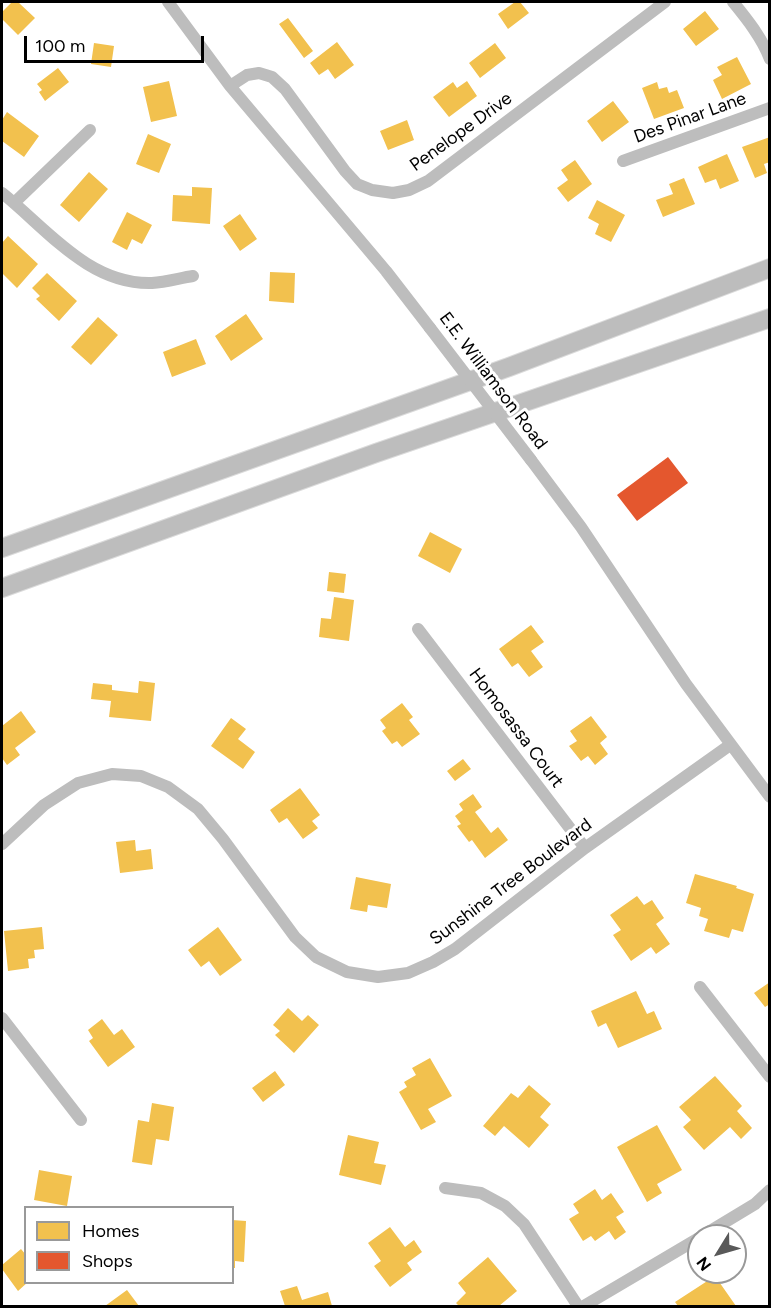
<!DOCTYPE html>
<style>
body{margin:0}
#map{position:relative;width:771px;height:1308px;overflow:hidden;background:#fff;font-family:Figtree,sans-serif}
canvas{display:block}
.frame{position:absolute;inset:0;border:3px solid #000;pointer-events:none}
.legend{position:absolute;left:24px;top:1206px;width:210px;height:78px;box-sizing:border-box;background:#fff;border:2px solid #999;margin:0;padding:8px 10px;list-style:none;font-size:18px;color:#000}
.legend li{display:flex;align-items:center;gap:12px;height:30px}
.legend b{width:30px;border:2px solid #999}
.north{position:absolute;left:687px;top:1224px;width:60px;height:60px;box-sizing:border-box;background:#fff;border:2px solid #999;border-radius:50%;rotate:233deg;font-size:16px;font-weight:700;line-height:24px;text-align:center;color:#000}
.north::after{content:'';display:block;margin:auto;width:21px;height:27px;background:#595959;clip-path:polygon(50% 0,100% 100%,50% 72%,0 100%)}
.scale{position:absolute;left:24px;top:36px;width:180px;height:27px;box-sizing:border-box;border:3px solid #000;border-top:0;padding-left:8px;font-size:18px;line-height:21px;white-space:nowrap;color:#000;-webkit-text-stroke:4px #fff;paint-order:stroke}
</style>
<div id="map">
<canvas width="771" height="1308"></canvas>
<div class="frame"></div>
<ul class="legend">
<li><b style="height:16px;background:#f2c14e"></b>Homes</li>
<li><b style="height:16px;background:#e4572e"></b>Shops</li>
</ul>
<div class="north">N</div>
<div class="scale">100 m</div>
</div>
<script>
const g = document.querySelector('canvas').getContext('2d');
g.lineJoin = 'round';
function paint(path, color) {
  g.fillStyle = color;
  g.fill(path, 'evenodd');
}
function trace(path, color, width, dash) {
  g.strokeStyle = color;
  g.lineWidth = width;
  g.lineCap = dash ? 'butt' : 'round';
  g.setLineDash(dash || []);
  g.stroke(path);
}
function label(font, color, halo, rows, align = 'center') {
  g.font = font + ' Figtree,sans-serif';
  g.lineWidth = 6;
  g.setLineDash([]);
  g.textBaseline = 'middle';
  g.strokeStyle = halo;
  g.fillStyle = color;
  for (const [text, x, y, turn = 0] of rows) {
    g.save();
    g.translate(x, y);
    g.rotate((+turn || 0) * Math.PI / 180);
    g.textAlign = isNaN(turn) ? turn : align;
    if (halo) g.strokeText(text, 0, 0);
    g.fillText(text, 0, 0);
    g.restore();
  }
}
paint(new Path2D(`
 M12,2H18L35,18L18,35L2,19V12Z
 M515,2H520L529,13L508,29L498,14Z
 M705,11L719,29L696,46L683,29Z
 M288,18L313,51L304,58L279,24Z
 M337,42L354,65L335,79L328,69L319,75L310,63Z
 M94,43L114,46L111,67L91,64Z
 M495,43L506,58L480,78L469,63Z
 M737,57L751,84L722,99L713,80L722,75L717,67Z
 M58,68L69,82L45,101L39,92L42,90L37,84Z
 M169,81L177,116L151,122L143,87Z
 M467,81L477,96L449,117L433,97L453,82L457,88Z
 M657,82L659,89L667,87L669,93L677,90L684,108L654,119L642,88Z
 M613,101L629,122L602,142L587,121Z
 M7,112L39,136L24,157L2,141V120Z
 M407,120L414,140L388,150L380,131Z
 M148,134L171,144L159,173L136,164Z
 M770,137V162L764,164L767,173L755,178L742,147Z
 M727,154L739,181L720,189L716,179L705,183L698,167Z
 M575,160L592,184L568,202L557,188L568,180L561,170Z
 M89,172L108,189L79,222L60,205Z
 M684,178L695,204L663,217L656,200L673,194L669,184Z
 M192,187L212,188L210,224L172,221L173,195L192,196Z
 M597,200L625,215L611,242L595,234L599,224L588,218Z
 M127,212L152,225L142,244L132,239L127,250L112,242Z
 M240,214L257,239L240,251L223,226Z
 M8,236L38,264L17,288L2,273V243Z
 M270,272L295,273L294,303L269,301Z
 M47,273L77,301L59,321L36,299L40,296L32,288Z
 M246,314L263,339L231,361L215,336Z
 M98,317L118,335L91,365L71,347Z
 M196,339L206,364L172,377L163,352Z
 M430,532L462,549L450,573L418,556Z
 M329,572L346,574L344,593L327,591Z
 M334,597L354,600L349,641L319,637L321,618L331,619Z
 M531,625L544,642L531,651L543,667L529,677L518,663L512,667L499,649Z
 M139,681L155,683L151,721L109,717L111,701L91,699L93,683L112,685V690L138,693Z
 M402,703L413,717L409,720L420,734L402,747L397,741L392,744L382,731L386,728L380,720Z
 M21,711L36,732L15,748L20,755L7,765L2,758V726Z
 M591,716L607,737L600,743L608,754L595,765L588,756L581,761L569,746L577,741L570,731Z
 M231,718L246,729L238,739L255,752L243,769L211,746Z
 M463,759L471,769L455,781L447,771Z
 M300,788L320,815L312,821L318,828L303,839L287,818L279,823L270,810Z
 M473,794L482,807L475,812L491,833L498,827L508,840L485,858L472,840L469,842L457,826L461,824L455,816L463,810L459,804Z
 M135,840L136,851L151,849L153,869L120,873L116,842Z
 M695,874L737,886L736,888L754,894L743,932L732,929L729,938L704,931L708,919L699,916L701,908L686,903Z
 M356,877L391,884L387,908L368,905L367,912L350,909Z
 M637,896L644,905L652,900L664,918L656,924L670,944L656,954L651,947L631,961L613,935L621,930L610,915Z
 M42,927L44,949L34,950L35,958L28,959L29,968L8,971L4,931Z
 M218,927L242,960L220,976L209,961L201,967L188,950Z
 M770,982V1004L765,1007L754,993Z
 M636,991L647,1014L654,1011L662,1029L618,1048L606,1023L598,1027L591,1011Z
 M288,1008L302,1021L308,1015L319,1025L294,1053L275,1035L280,1031L273,1025Z
 M102,1019L114,1035L122,1029L135,1047L108,1067L89,1041L93,1038L88,1030Z
 M430,1058L452,1096L428,1109L436,1122L421,1130L399,1092L407,1087L404,1082L416,1075L412,1068Z
 M275,1071L285,1085L263,1102L252,1088Z
 M715,1076L742,1106L737,1111L752,1128L741,1139L730,1127L704,1150L683,1127L691,1120L679,1107Z
 M529,1085L551,1104L540,1117L549,1125L529,1148L504,1126L495,1136L483,1126L511,1093L518,1098Z
 M152,1103L174,1107L169,1141L156,1139L152,1165L132,1162L138,1120L149,1122Z
 M657,1125L682,1170L657,1184L662,1193L647,1202L617,1147Z
 M348,1135L379,1142L374,1163L386,1165L381,1185L339,1175Z
 M39,1170L72,1176L67,1206L34,1200Z
 M595,1189L602,1200L611,1193L624,1212L616,1217L626,1232L615,1240L609,1231L595,1241L591,1236L583,1241L569,1219L579,1213L573,1204Z
 M232,1220L246,1221L244,1262L235,1261V1268H232Z
 M390,1227L405,1247L414,1240L422,1252L407,1263L412,1270L390,1287L374,1266L381,1261L368,1243Z
 M21,1249L26,1255V1282H28L18,1291L2,1269V1265Z
 M488,1257L517,1291L499,1306H459L456,1303L466,1293L458,1283Z
 M715,1276L736,1306H678L675,1302Z
 M297,1286L302,1300L328,1292L332,1306H285L280,1291Z
 M127,1290L139,1306H105Z`), '#f2c14e');
paint(new Path2D(`
 M668,457L688,483L637,521L617,495Z`), '#e4572e');
const highway = new Path2D(`
 M2,548L509,367L770,268
 M2,588L376,453L770,318`);
trace(highway, '#dbdbdb', 20);
trace(new Path2D(`
 M168,2L230,86L386,271L430,328
 M733,2C747,19 762,38 770,59
 M230,86L247,75L259,73L272,77L285,89L345,171L357,184L372,190L393,193L409,190L428,181L665,2
 M623,161L770,108
 M2,193C47,229 89,285 152,283C166,282 180,278 193,276
 M14,203L90,130
 M531,460L581,527L686,684L770,797
 M418,629L585,848
 M2,844L44,805L78,783L112,774L141,776L168,787L198,809L223,839L295,937L316,957L347,972L378,977L408,973L433,962L455,949L585,848L730,745
 M700,987L770,1077
 M2,1018L81,1120
 M445,1188L481,1193L505,1206L524,1224L578,1306
 M702,1236L755,1204L770,1190
 M584,1306L699,1238`), '#bdbdbd', 12);
trace(highway, '#bdbdbd', 18);
trace(new Path2D(`
 M430,328L531,460`), '#bdbdbd', 12);
label('18px', '#000', '#fff', [
 ["Des Pinar Lane",690,118,-20],
 ["Penelope Drive",461,132,-36],
 ["E.E. Williamson Road",493,381,53],
 ["Homosassa Court",516,728,53],
 ["Sunshine Tree Boulevard",511,882,-37]
]);
</script>
